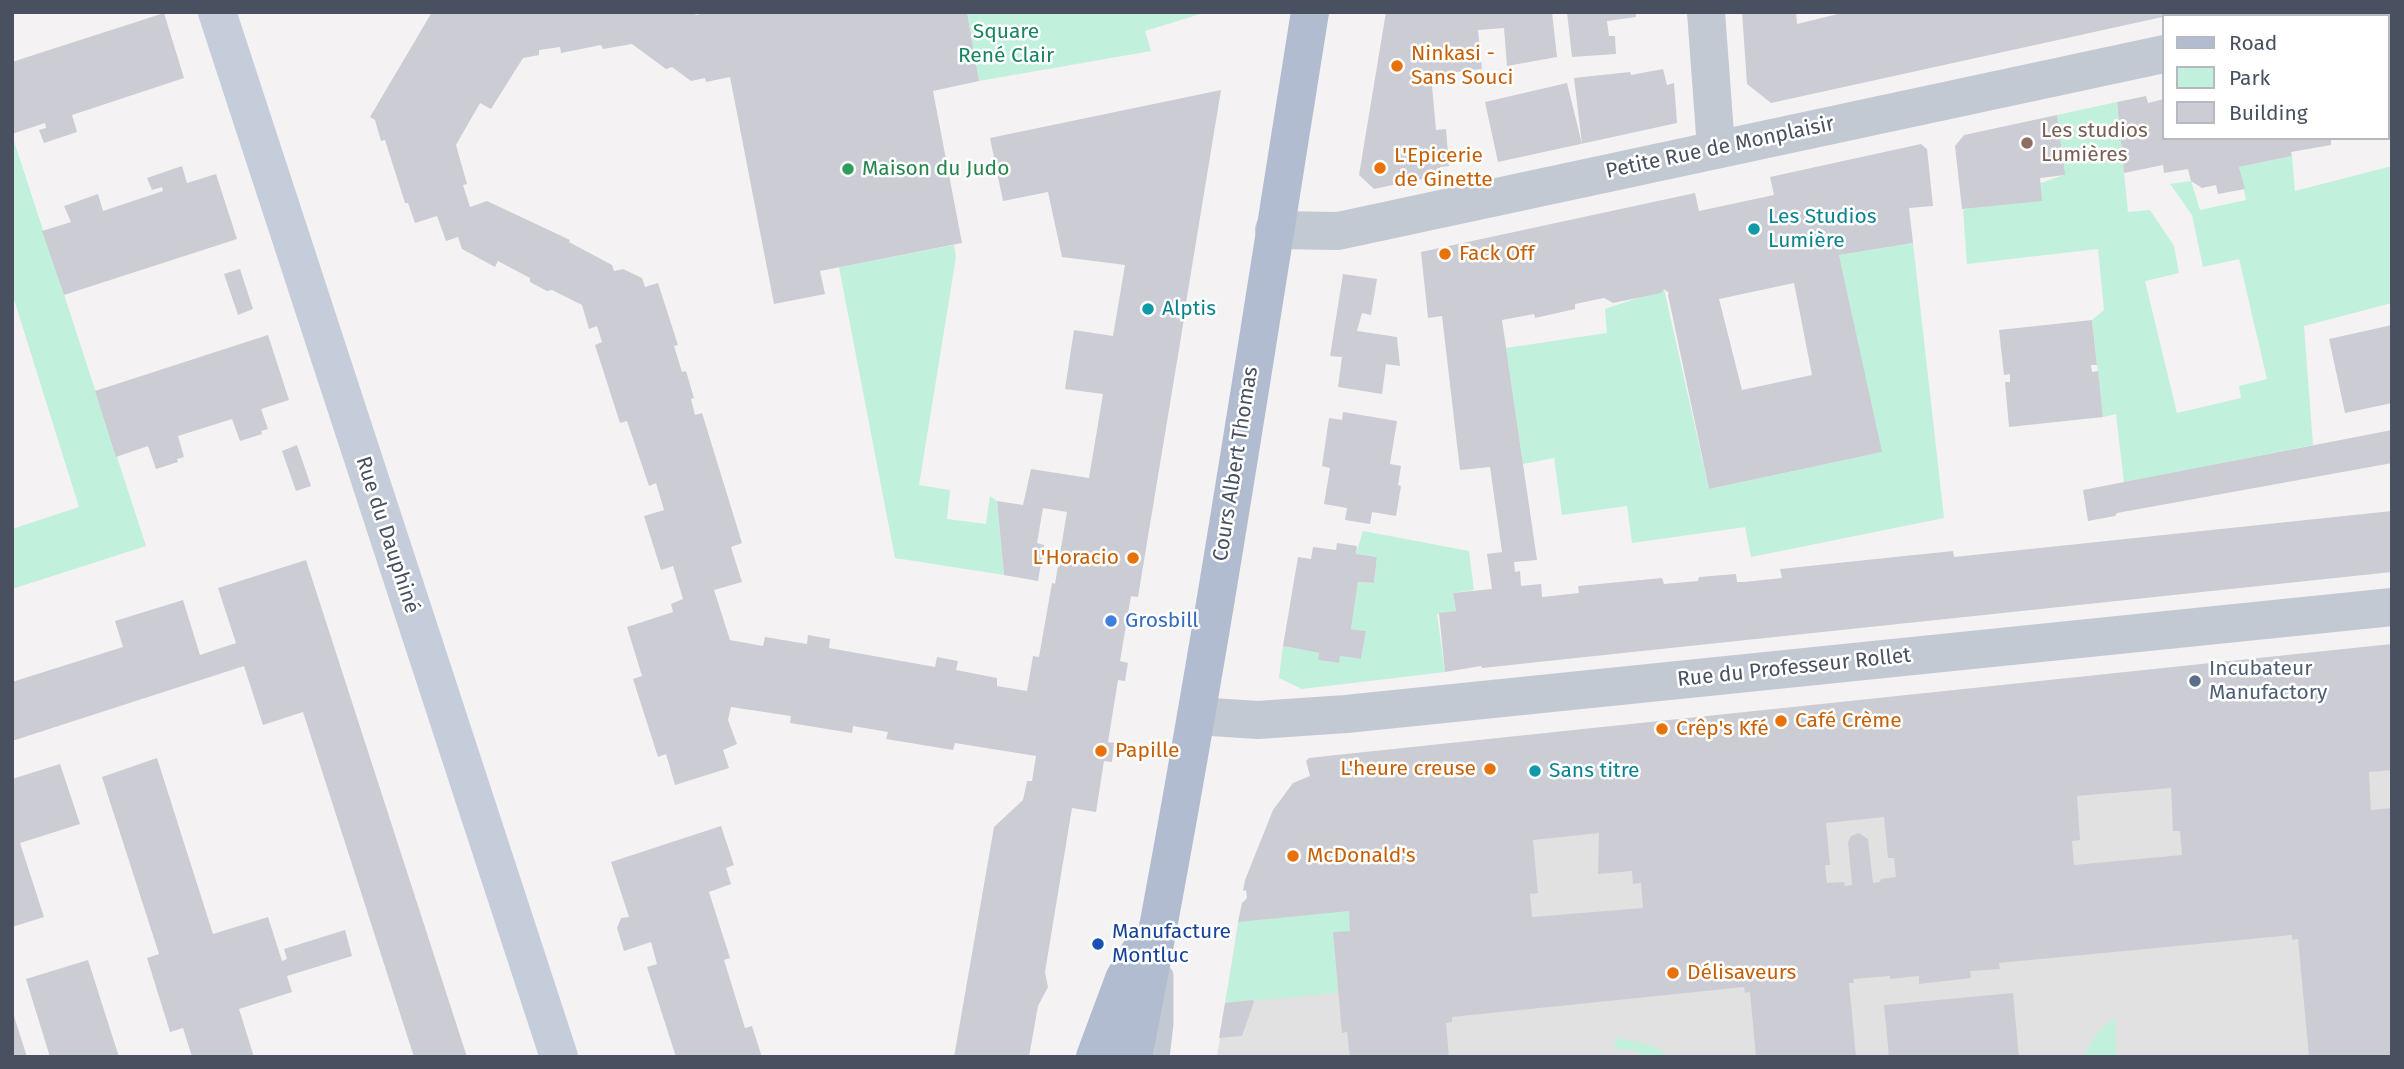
<!DOCTYPE html>
<meta charset="utf-8">
<style>
body{margin:0}
#map{position:relative;width:2404px;height:1069px;overflow:hidden;background:#f4f2f2;font-family:"Fira Sans",sans-serif}
canvas{display:block}
.frame{position:absolute;inset:0;border:14px solid #495160;pointer-events:none}
.legend{position:absolute;left:2162px;top:14px;width:228px;height:126px;box-sizing:border-box;background:#fff;border:2px solid #b6b9bf;margin:0;padding:9px 12px;list-style:none;font-size:21px;color:#495160}
.legend li{display:flex;align-items:center;gap:14px;height:35px}
.legend b{width:35px;border:2px solid #b6b9bf}
</style>
<div id="map">
<canvas width="2404" height="1069"></canvas>
<div class="frame"></div>
<ul class="legend">
<li><b style="height:9px;background:#b2bcd0"></b>Road</li>
<li><b style="height:19px;background:#c1f1dc"></b>Park</li>
<li><b style="height:19px;background:#cccdd4"></b>Building</li>
</ul>
</div>
<script>
const g = document.querySelector('canvas').getContext('2d');
g.lineJoin = 'round';
function paint(path, color) {
  g.fillStyle = color;
  g.fill(path, 'evenodd');
}
function trace(path, color, width, dash) {
  g.strokeStyle = color;
  g.lineWidth = width;
  g.lineCap = dash ? 'butt' : 'round';
  g.setLineDash(dash || []);
  g.stroke(path);
}
function label(font, color, halo, rows, align = 'center') {
  g.font = font + ' "Fira Sans",sans-serif';
  g.lineWidth = 5;
  g.setLineDash([]);
  g.textBaseline = 'middle';
  g.strokeStyle = halo;
  g.fillStyle = color;
  for (const [text, x, y, turn = 0] of rows) {
    g.save();
    g.translate(x, y);
    g.rotate((+turn || 0) * Math.PI / 180);
    g.textAlign = isNaN(turn) ? turn : align;
    if (halo) g.strokeText(text, 0, 0);
    g.fillText(text, 0, 0);
    g.restore();
  }
}
paint(new Path2D(`
 M2392,644V1057H1217L1238,922L1329,773L1326,756Z`), '#e2e1e1');
paint(new Path2D(`
 M967,12H1207L1145,31L1151,51L979,81Z
 M2117,102L2128,212L2150,210L2174,246L2179,273L2145,281L2177,413L2241,398L2239,386L2267,379L2239,259L2203,267L2192,215L2170,184L2191,181L2200,210L2246,200L2239,167L2292,156L2295,191L2392,166V303L2304,326L2313,445L2124,483L2116,414L2103,417L2092,320L2104,310L2098,249L1967,264L1963,210L2064,175L2057,115Z
 M12,135L146,546L12,589V529L79,507L12,293Z
 M1913,243L1944,518L1751,557L1745,527L1632,543L1627,506L1562,515L1554,458L1523,464L1506,348L1607,333L1605,309L1664,289L1709,489L1881,452L1839,255Z
 M954,245L956,257L919,485L950,490L947,519L986,524L990,496L997,501L1004,575L895,558L839,267Z
 M1363,531L1469,551L1474,590L1453,593L1456,611L1437,614L1445,672L1302,689L1279,678L1283,646L1319,653V660L1338,663L1340,656L1361,659L1366,631L1351,629L1358,582L1374,583L1377,557L1356,554Z
 M1349,911L1350,931L1333,933L1338,993L1225,1003L1239,922Z
 M2115,1017L2116,1057H2084C2091,1040 2100,1028 2115,1017Z
 M1615,1037L1655,1046L1669,1057H1645L1635,1051L1615,1048Z`), '#c1f1dc');
paint(new Path2D(`
 M432,12H693L696,15L709,12H967L979,81L933,91L962,243L820,271L825,294L774,304L730,77L706,82L705,78L691,81L672,67L666,69L632,44L603,49L601,45L561,53L560,47L539,50V55L523,58L491,109L480,103L456,145L467,184L463,185L470,207L487,201L570,240L569,242L612,265L614,271L623,269L642,278L645,287L658,283L678,345L674,346L682,372L686,371L694,398L691,399L695,415L702,413L742,543L731,547L742,582L714,590L730,640L763,646L765,637L807,644L808,635L830,639L829,648L935,667L937,657L958,661L956,670L997,678V686L1027,691L1033,656L1039,657L1052,583L1055,584L1067,512L1043,508L1037,543L1044,545L1038,581L1004,575L997,501L1023,505L1031,469L1089,478L1103,394L1065,389L1074,330L1113,336L1125,265L1062,257L1048,192L1003,201L990,138L1221,90L1186,303L1179,302L1176,318L1184,319L1138,597L1131,596L1120,661L1128,663L1125,681L1118,680L1108,742L1114,743L1112,762L1104,761L1096,812L1072,808L1045,972L1048,987L1038,1006L1029,1057H954L994,827L1023,800L1027,781H1032L1036,756L955,743L953,750L886,739L888,732L853,726L852,733L790,723L791,716L731,707L728,720L737,744L723,750L729,768L675,785L666,754L658,757L633,679L642,676L627,627L673,612L671,604L683,599L673,566L661,570L644,516L664,510L656,483L649,486L627,421L620,423L595,345L602,342L597,326L589,329L582,305L552,290L547,291L530,282V278L498,261L495,267L462,249L458,237L446,241L437,216L415,223L408,203H405L385,140L381,141L375,120L370,117Z
 M1386,12H1552L1557,57L1507,66L1504,28L1478,30L1482,69L1431,75L1436,130L1446,129L1449,166L1440,167L1441,175L1374,189L1359,175Z
 M1567,12H1636V17L1607,21L1609,36H1615L1616,54L1572,57Z
 M1742,12H1796L1797,24L1846,12H2166L2167,16L1771,103L1747,84Z
 M164,13L184,78L72,115L77,132L44,143L39,130L46,128L45,123L12,134V62Z
 M1663,69L1667,85L1674,83L1677,123L1498,162L1485,102L1567,83L1582,144L1574,78L1630,72L1631,75Z
 M2388,74H2392V127L2388,128Z
 M2146,96L2148,103L2164,99V138H2331V145L2291,152L2292,156L2239,167L2245,189L2218,194L2216,185L2202,188L2191,181L2188,169L2164,173L2163,165L2124,173L2117,102Z
 M2057,115L2065,175L2040,178L2042,201L1962,209L1955,146L1964,135Z
 M1921,144L1927,149L1933,206L1909,208L1913,243L1839,255L1882,452L1709,489L1668,295L1669,293L1664,289L1661,293L1613,303L1604,298L1575,304V309L1535,318L1534,314L1502,320L1537,560L1514,562L1515,572L1520,571L1521,586L1541,584L1542,597L1579,593L1578,586L1662,578L1664,584L1698,581L1699,577L1736,574L1737,582H1744L1782,578L1780,569L1953,551L1954,557L2392,511V572L1642,651L1482,668L1481,666L1445,672L1439,613L1456,611L1453,593L1492,589L1487,554L1502,552L1490,467L1460,470L1442,316L1428,318L1421,252L1695,193L1699,211L1774,195L1770,177ZM1794,283L1812,375L1742,390L1719,299Z
 M182,166L187,183L216,174L237,239L64,295L42,231L71,222L64,206L98,194L103,211L163,191L162,187L152,190L147,178Z
 M240,269L253,309L238,315L224,274Z
 M1343,274L1377,279L1371,315L1362,313L1357,331L1397,337L1400,366L1386,364L1382,394L1338,387L1342,357L1330,356Z
 M2092,320L2097,365H2091L2092,372L2098,371L2103,417L2009,427L2005,382H2010V374L2004,375L1999,330Z
 M2392,325V403L2345,413L2329,339Z
 M268,335L289,400L261,409L268,429L261,431L262,434L240,441L232,419L178,436L184,457L177,459L178,462L156,469L148,446L116,457L95,391Z
 M1343,412L1397,421L1390,464L1401,466L1398,485L1401,486L1396,516L1372,512L1370,524L1345,520L1347,508L1324,504L1330,468L1322,466L1329,418L1342,420Z
 M2392,430V463L2117,513L2115,516L2088,521L2083,490Z
 M297,445L311,486L296,491L282,451Z
 M1337,543L1357,546L1356,554L1377,557L1374,583L1358,582L1351,629L1366,631L1361,659L1340,656L1339,663L1318,660L1319,653L1283,646L1298,557L1311,559L1313,547L1336,550Z
 M306,560L362,733L467,1057H414L303,712L263,725L244,666L12,741V682L123,647L115,621L183,600L200,655L236,643L218,588Z
 M2392,644V770L2369,772L2371,810L2392,808V1057H2309L2298,939L2292,940V935L1999,963L2000,969L1970,971L1971,978L1919,984V976L1890,979V976L1853,979L1854,983H1849L1856,1057H1756L1750,992L1745,993L1744,987L1452,1017V1022L1446,1023L1449,1057H1350L1347,1032L1342,1033L1333,932L1350,931L1349,911L1238,922L1242,903L1247,898L1246,890L1243,891L1245,880L1273,810L1293,783L1310,776L1306,761L1309,758ZM2171,788L2173,831H2180L2182,855L2074,865L2072,841L2080,840L2077,796ZM1884,817L1888,858H1894L1896,877L1881,879L1880,882L1873,883L1868,839L1859,833L1851,836L1848,842L1852,885L1845,886L1844,882L1827,883L1825,865H1830L1826,823ZM1599,833L1598,874L1632,871L1633,884L1641,883L1643,908L1532,917L1530,894L1538,893L1533,840Z
 M157,758L213,934L268,917L282,961L287,959L284,949L345,930L352,956L287,976L292,992L239,1009L254,1057H192L183,1028L170,1032L147,958L159,954L102,777Z
 M60,764L80,824L20,843L44,917L12,927V779Z
 M721,826L734,865L726,868L731,884L709,892L730,958L724,960L745,1028L752,1026L762,1057H676L647,967L657,964L651,942L624,951L617,928L621,918L629,917L611,862Z
 M88,960L119,1057H50L26,979Z
 M2013,993L2019,1057H1889L1884,1005Z
 M1253,1000L1254,1002L1242,1036L1219,1038L1225,1003Z
 M12,1013H13L27,1057H12Z`), '#cccdd4');
trace(new Path2D(`
 M1158,1057L1162,1024V976`), '#c3c9d3', 23);
trace(new Path2D(`
 M1706,12L1716,148
 M2234,16V12
 M2388,30L2392,29
 M1274,230L1338,231L2164,54
 M1196,716L1258,720L1346,714L2392,607`), '#c3c9d3', 38);
trace(new Path2D(`
 M217,12L559,1057`), '#c5ccda', 38);
trace(new Path2D(`
 M1095,1057L1124,979L1139,953
 M1133,1057C1202,710 1254,361 1310,12`), '#b2bcd0', 38);
for (const [x, y, r, color] of [
 [1397,66,7,"#e8710a"],
 [2027,143,7,"#8d6e63"],
 [1380,168,7,"#e8710a"],
 [848,169,7,"#2e9e5b"],
 [1754,229,7,"#0f9aa8"],
 [1445,254,7,"#e8710a"],
 [1148,309,7,"#0f9aa8"],
 [1133,558,7,"#e8710a"],
 [1111,621,7,"#3f7fe0"],
 [2195,681,7,"#5c6f8a"],
 [1781,721,7,"#e8710a"],
 [1662,729,7,"#e8710a"],
 [1101,751,7,"#e8710a"],
 [1490,769,7,"#e8710a"],
 [1535,771,7,"#0f9aa8"],
 [1293,856,7,"#e8710a"],
 [1098,944,7,"#1a4fb4"],
 [1673,973,7,"#e8710a"]
]) {
  const dot = new Path2D();
  dot.arc(x, y, r, 0, 2 * Math.PI);
  g.fillStyle = color;
  g.fill(dot);
  trace(dot, '#fff', 2.5);
}
label('21px', '#178560', '#fff', [
 ["Square",1006,32],
 ["René Clair",1006,56]
]);
label('21px', '#c56008', '#fff', [
 ["Ninkasi -",1411,54],
 ["Sans Souci",1411,78],
 ["L'Epicerie",1394,156],
 ["de Ginette",1394,180],
 ["Fack Off",1459,254],
 ["L'Horacio",1119,558,"right"],
 ["Café Crème",1795,721],
 ["Crêp's Kfé",1676,729],
 ["Papille",1115,751],
 ["L'heure creuse",1476,769,"right"],
 ["McDonald's",1307,856],
 ["Délisaveurs",1687,973]
], 'left');
label('21px', '#785e54', '#fff', [
 ["Les studios",2041,131],
 ["Lumières",2041,155]
], 'left');
label('21px', '#495160', '#fff', [
 ["Petite Rue de Monplaisir",1720,148,-12],
 ["Cours Albert Thomas",1236,464,-81],
 ["Rue du Dauphiné",387,535,72],
 ["Rue du Professeur Rollet",1794,668,-6]
]);
label('21px', '#27864d', '#fff', [
 ["Maison du Judo",862,169]
], 'left');
label('21px', '#0d838f', '#fff', [
 ["Les Studios",1768,217],
 ["Lumière",1768,241],
 ["Alptis",1162,309],
 ["Sans titre",1549,771]
], 'left');
label('21px', '#366cbe', '#fff', [
 ["Grosbill",1125,621]
], 'left');
label('21px', '#4e5e75', '#fff', [
 ["Incubateur",2209,669],
 ["Manufactory",2209,693]
], 'left');
label('21px', '#164399', '#fff', [
 ["Manufacture",1112,932],
 ["Montluc",1112,956]
], 'left');
</script>
